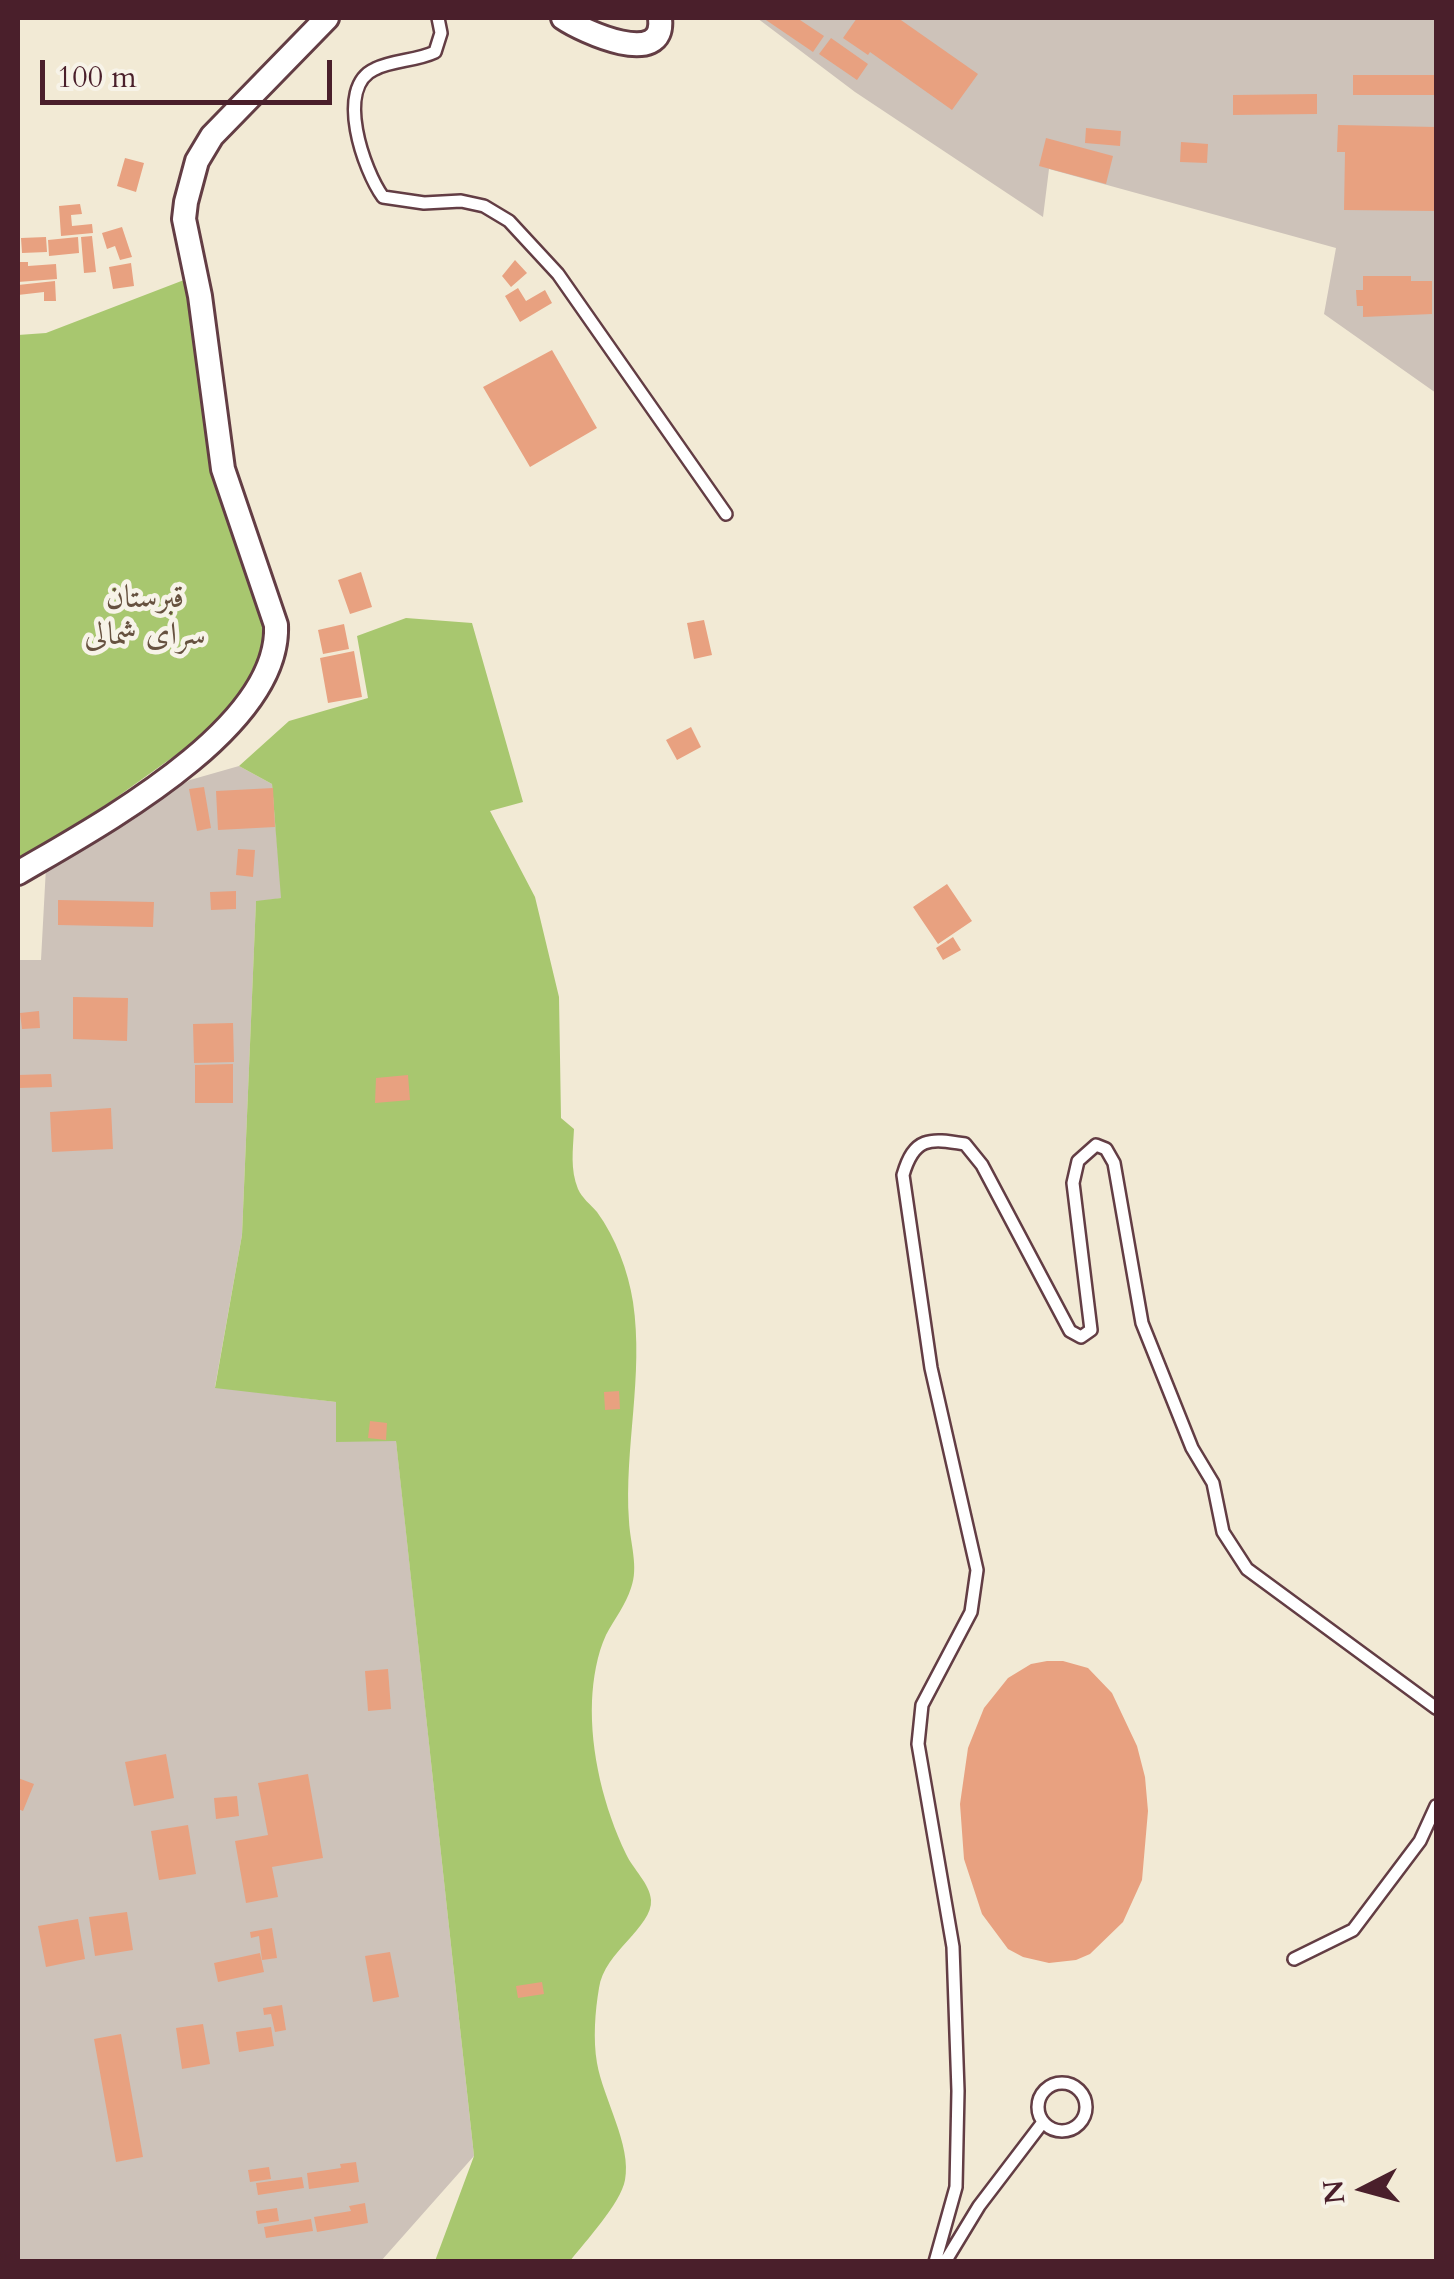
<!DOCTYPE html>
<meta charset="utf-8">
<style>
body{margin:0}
#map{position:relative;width:1454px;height:2279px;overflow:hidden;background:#f2ead5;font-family:Cardo,serif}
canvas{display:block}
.frame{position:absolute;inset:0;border:20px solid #4a1f2b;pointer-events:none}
.north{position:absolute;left:1314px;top:2139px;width:100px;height:100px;-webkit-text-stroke:8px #f7f3e8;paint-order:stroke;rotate:264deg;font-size:28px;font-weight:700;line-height:40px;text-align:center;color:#4a1f2b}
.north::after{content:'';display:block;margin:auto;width:35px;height:45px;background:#4a1f2b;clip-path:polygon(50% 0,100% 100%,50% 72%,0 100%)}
.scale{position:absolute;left:40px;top:60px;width:292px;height:45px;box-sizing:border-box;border:5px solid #4a1f2b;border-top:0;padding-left:12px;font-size:30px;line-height:35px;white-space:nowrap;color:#4a1f2b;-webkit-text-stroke:8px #f7f3e8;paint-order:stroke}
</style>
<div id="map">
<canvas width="1454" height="2279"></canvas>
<div class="frame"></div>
<div class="north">N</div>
<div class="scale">100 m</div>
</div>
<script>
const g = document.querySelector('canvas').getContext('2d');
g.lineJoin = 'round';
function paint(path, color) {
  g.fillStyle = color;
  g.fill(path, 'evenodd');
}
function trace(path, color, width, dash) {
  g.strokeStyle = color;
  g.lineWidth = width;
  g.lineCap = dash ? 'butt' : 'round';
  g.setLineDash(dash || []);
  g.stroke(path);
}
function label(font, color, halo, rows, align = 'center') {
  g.font = font + ' Cardo,Amiri,serif';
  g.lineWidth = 9;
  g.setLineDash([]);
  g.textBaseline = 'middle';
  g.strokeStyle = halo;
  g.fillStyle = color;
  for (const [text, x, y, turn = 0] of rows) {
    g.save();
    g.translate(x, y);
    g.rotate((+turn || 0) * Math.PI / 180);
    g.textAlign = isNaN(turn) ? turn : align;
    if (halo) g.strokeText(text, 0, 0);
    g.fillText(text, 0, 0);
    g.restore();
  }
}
paint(new Path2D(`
 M757,18H1436V393L1324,314L1336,248L1049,169L1043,217L855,92Z
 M239,766L272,784L282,898L256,902L242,1235L215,1387L336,1402L396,1440L474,2156L381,2261L18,2262V960H41L46,867L190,780Z`), '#cdc2b9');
paint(new Path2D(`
 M197,275L234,494L270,584L285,652L257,697L96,812L18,860V335L46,333Z
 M406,618L472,623L523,802L490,811L535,897L559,997L561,1118L574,1129C573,1150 570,1169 578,1189C582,1198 590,1204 597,1212C616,1238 628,1271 633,1302C644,1376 624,1448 629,1521C630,1543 639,1567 631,1588C626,1604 614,1620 606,1635C597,1654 593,1679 592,1701C590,1752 604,1808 626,1854C633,1869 650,1884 651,1900C653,1927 604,1952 599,1988C595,2011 593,2040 597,2063C603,2098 632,2146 625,2180C621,2203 585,2242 570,2261H435L474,2156L396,1441L336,1442V1402L215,1388L242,1235L256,901L281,898L272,784L239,766L289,721L368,698L357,636Z`), '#a8c76f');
paint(new Path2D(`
 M763,18H797L824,36L813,52Z
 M857,18H898L978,74L952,110L870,52L868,55L843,38Z
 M831,38L868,64L857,80L819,54Z
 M1353,75H1436V95H1353Z
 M1317,94V114L1233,115V95Z
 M1338,125L1436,127V211L1344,210L1345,152H1337Z
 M1086,128L1121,131L1120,146L1085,143Z
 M1046,138L1113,156L1106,184L1039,166Z
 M1181,142L1208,144L1207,163L1180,162Z
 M125,158L144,163L136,192L117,186Z
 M80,204L82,214L71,215L72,226L92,224L93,233L61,236L59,206Z
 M122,227L132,257L120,260L115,246L107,249L102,233Z
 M92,236L96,272L84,273L81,237Z
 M46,237L47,252L22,253L21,238Z
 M78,237L79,253L49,256L48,240Z
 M515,260L527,273L511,287L502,276Z
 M18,262H28V266L56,264L57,279L18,282Z
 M131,263L134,286L113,289L109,267Z
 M1363,276H1411V281H1432V314L1363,317V306H1357L1356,290H1363Z
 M55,281L56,301H44V292L18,295V285Z
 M518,288L526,301L545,290L552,303L520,322L505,296Z
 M552,350L597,428L530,467L483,387Z
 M361,572L372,607L350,614L338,580Z
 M704,620L712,655L694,659L687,623Z
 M344,624L349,649L323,654L318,630Z
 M354,651L362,697L328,703L320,658Z
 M691,727L701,747L677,760L666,740Z
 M204,787L211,828L197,831L189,789Z
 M273,788L275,827L218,830L216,791Z
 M238,849L255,850L253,877L236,875Z
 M947,884L972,921L938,944L913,907Z
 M236,891V909L211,910L210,892Z
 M58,900L154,902L153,927L58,925Z
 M953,937L961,950L943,960L936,948Z
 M73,997L128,998L127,1041L73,1039Z
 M39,1011L40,1028L22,1029L20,1013Z
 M233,1023L234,1062L194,1063L193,1024Z
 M233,1064V1103H195V1065Z
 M51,1074L52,1087L18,1088V1075Z
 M408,1075L410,1100L375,1103L376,1078Z
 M111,1108L113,1149L52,1152L50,1112Z
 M619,1391L620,1409L605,1410L604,1392Z
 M370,1421L387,1423L386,1440L368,1438Z
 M1047,1661H1063L1088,1668L1112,1693L1137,1746L1145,1777L1148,1811L1142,1880L1123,1922L1090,1954L1076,1960L1049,1963L1023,1957L1008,1949L982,1914L964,1859L960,1804L968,1748L984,1708L1008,1678L1031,1664Z
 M388,1669L391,1709L368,1711L365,1671Z
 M166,1754L174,1798L134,1806L125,1762Z
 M308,1774L323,1858L272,1867L278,1897L246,1903L235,1841L268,1835L258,1783Z
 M18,1778L34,1784L23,1811L18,1809Z
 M237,1796L239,1816L216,1819L214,1798Z
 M188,1825L196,1874L159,1880L151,1831Z
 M127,1912L133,1950L95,1956L89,1917Z
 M78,1919L85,1959L46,1967L38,1926Z
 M272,1928L277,1958L262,1960L259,1936L251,1938L250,1932Z
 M390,1952L399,1997L373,2002L365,1956Z
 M260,1953L264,1972L218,1982L214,1963Z
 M542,1982L544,1994L518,1998L516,1986Z
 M282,2005L286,2030L275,2032L271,2014L264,2015L263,2008Z
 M203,2024L210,2064L182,2069L176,2028Z
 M271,2027L274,2046L239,2052L236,2032Z
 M121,2034L143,2157L116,2162L94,2039Z
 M356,2162L359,2182L309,2189L307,2173L341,2168L340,2164Z
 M269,2167L271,2179L250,2182L248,2170Z
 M302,2177L304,2188L258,2195L256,2183Z
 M365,2203L368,2223L317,2232L314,2217L351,2211L349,2206Z
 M277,2208L279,2221L258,2224L256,2211Z
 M311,2219L313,2231L266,2238L264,2227Z`), '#e8a180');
const lane = new Path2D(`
 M438,18L441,33L435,52C416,61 393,60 375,69C334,87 364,171 383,197L424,203L461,201L484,206L509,221L558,274L726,514
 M1294,1959L1353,1930L1420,1841L1436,1806
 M1038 2107a24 24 0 1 1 48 0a24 24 0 1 1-48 0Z
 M935,2262L956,2187L958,2091L953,1947L918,1744L922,1705L971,1612L977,1570L931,1368L903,1175C914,1137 929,1138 965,1144L982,1165L1070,1331L1081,1337L1091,1330L1073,1183L1078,1161L1096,1145L1106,1149L1114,1163L1142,1323L1192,1448L1213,1483L1223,1532L1247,1569L1436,1708
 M945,2262L979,2206L1043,2122`);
const street = new Path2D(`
 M563,18C582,31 666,70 660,18
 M18,873C96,827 281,729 276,625L223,469L200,296L184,219L186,202L197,161L212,136L327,18`);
trace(lane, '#633d44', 16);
trace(street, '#633d44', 28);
trace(lane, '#fff', 11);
trace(street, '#fff', 22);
label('32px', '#66513f', '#f7f3e8', [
 ["قبرستان",145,600],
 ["سرای شمالی",145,637]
]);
</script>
